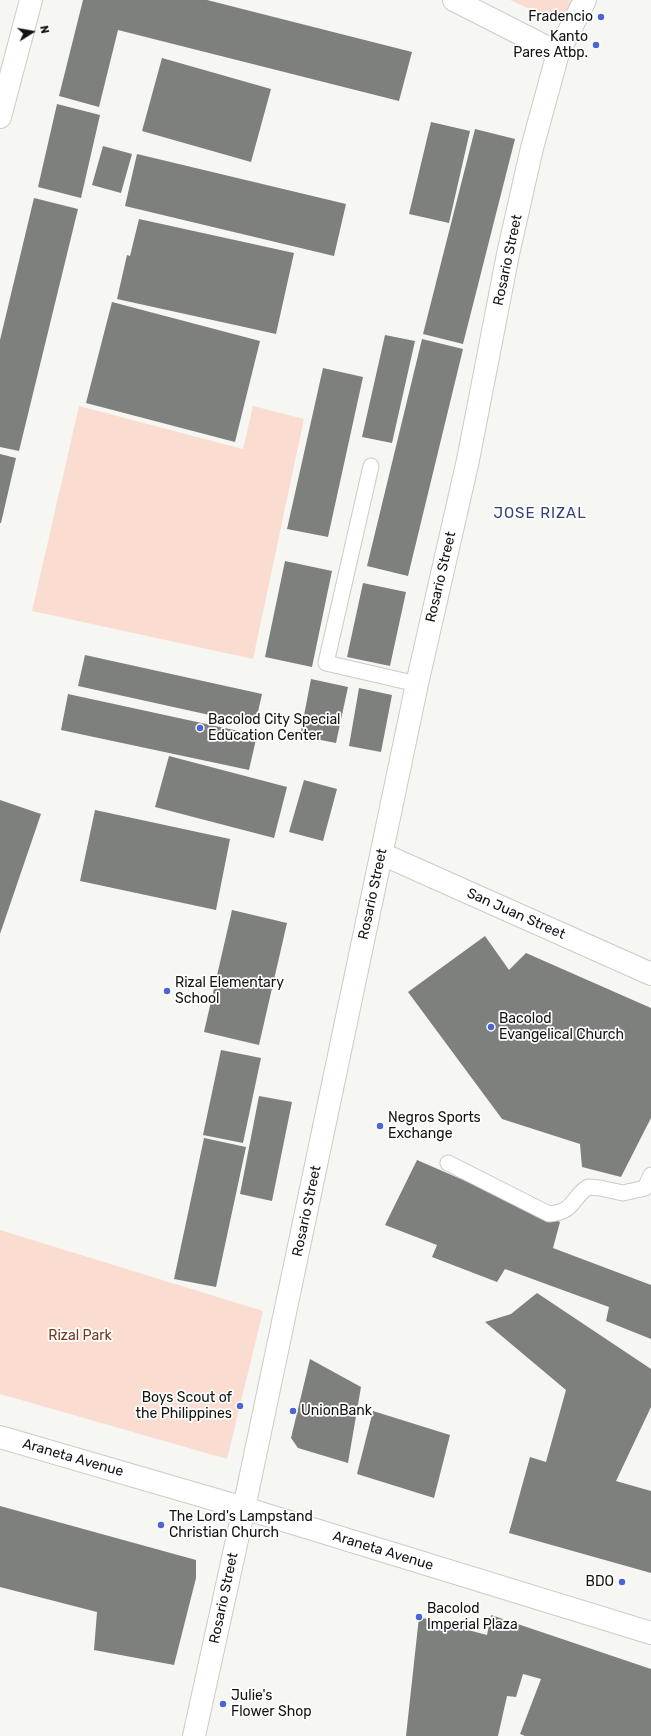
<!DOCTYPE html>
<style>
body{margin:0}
#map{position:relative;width:651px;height:1736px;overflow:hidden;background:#f6f7f2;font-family:Rubik,sans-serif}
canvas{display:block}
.north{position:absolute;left:12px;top:12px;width:40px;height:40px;-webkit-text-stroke:3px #fff;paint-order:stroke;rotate:79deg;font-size:11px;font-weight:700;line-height:16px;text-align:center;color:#131311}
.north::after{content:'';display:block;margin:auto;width:14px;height:18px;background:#131311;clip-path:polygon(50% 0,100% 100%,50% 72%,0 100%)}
</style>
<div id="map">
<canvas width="651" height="1736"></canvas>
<div class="north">N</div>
</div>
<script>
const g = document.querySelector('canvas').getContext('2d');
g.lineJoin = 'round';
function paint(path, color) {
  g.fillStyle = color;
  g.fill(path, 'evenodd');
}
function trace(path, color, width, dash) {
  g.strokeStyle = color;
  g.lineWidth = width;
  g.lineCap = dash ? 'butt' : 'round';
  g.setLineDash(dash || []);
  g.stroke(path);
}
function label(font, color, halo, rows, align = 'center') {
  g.font = font + ' Rubik,sans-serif';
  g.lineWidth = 3.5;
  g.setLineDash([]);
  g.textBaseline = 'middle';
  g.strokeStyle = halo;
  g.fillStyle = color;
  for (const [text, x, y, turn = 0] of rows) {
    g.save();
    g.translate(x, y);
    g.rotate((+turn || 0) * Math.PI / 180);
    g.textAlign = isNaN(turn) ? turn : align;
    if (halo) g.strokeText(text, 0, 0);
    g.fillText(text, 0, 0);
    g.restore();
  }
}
paint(new Path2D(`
 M510,0H573L561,23Z
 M79,406L243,449L253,406L304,419L253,659L32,611Z
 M0,1230L263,1311L227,1459L0,1394Z`), '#faddd0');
paint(new Path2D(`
 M83,0H207L412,52L399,101L118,30L99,107L59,96Z
 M162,58L271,89L251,162L142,131Z
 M57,104L100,115L81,198L38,187Z
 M431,122L470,131L449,223L409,214Z
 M475,129L515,139L463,344L423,334Z
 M103,146L132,154L121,193L92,185Z
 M137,154L346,204L334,256L125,206Z
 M34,198L78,209L19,451L0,447V340Z
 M139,219L294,253L276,334L117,299L127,255L130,256Z
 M112,302L260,341L235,442L86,403Z
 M385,335L415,341L392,443L362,437Z
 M422,339L463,349L408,576L367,566Z
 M323,368L363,377L328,537L287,529Z
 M0,454L16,458L1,523H0Z
 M285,561L332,571L312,667L265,657Z
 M363,583L406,592L390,666L347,657Z
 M85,655L262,694L255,725L78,686Z
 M311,679L348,687L336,743L300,736Z
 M359,688L392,695L381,752L349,746Z
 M68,694L257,735L249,770L61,730Z
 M169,756L287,787L274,838L155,807Z
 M304,780L337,789L323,841L289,832Z
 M0,800L41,814L0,934Z
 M95,810L230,839L216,910L80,881Z
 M232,910L287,923L259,1045L204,1032Z
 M485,936L509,970L526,953L651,1008V1118L621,1177L582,1167L580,1144L502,1119L408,992Z
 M221,1050L261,1058L243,1143L203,1135Z
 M259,1096L292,1102L272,1201L240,1194Z
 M204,1138L246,1147L216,1287L174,1279Z
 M417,1160L560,1222L553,1248L651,1285V1339L606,1321L609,1307L505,1269L497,1282L432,1257L437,1245L385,1225Z
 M537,1293L651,1369V1407L616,1481L651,1491V1573L509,1533L530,1457L546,1462L566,1390L485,1322L511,1314Z
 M310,1359L361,1387L348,1463L298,1448L291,1438Z
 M373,1411L450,1435L434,1498L357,1474Z
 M0,1506L196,1560V1578L174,1665L94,1650L97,1612L0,1587Z
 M491,1615L651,1669V1736H525L520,1734L541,1679L523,1674L516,1697L507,1696L498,1736H406L419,1617L487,1635Z`), '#7d807d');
const service = new Path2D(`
 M371,466L326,663L417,684
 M448,1163L549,1214C575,1212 571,1198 588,1187L600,1188L623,1193L645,1188L651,1175`);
const minor = new Path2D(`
 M558,53L585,0
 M0,117L31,0`);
const tertiary = new Path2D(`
 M382,854L651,974
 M194,1736L244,1508L417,684L468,460L508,254L532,148L558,53L454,0`);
const primary = new Path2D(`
 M0,1437L244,1508L651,1633`);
trace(service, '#cbcbc7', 17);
trace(minor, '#cbcbc7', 24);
trace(tertiary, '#cbcbc7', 24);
trace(primary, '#cbcbc7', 24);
trace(service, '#fff', 15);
trace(minor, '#fff', 22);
trace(tertiary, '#fff', 22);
trace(primary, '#fff', 22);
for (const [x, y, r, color] of [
 [601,17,4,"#4d64d9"],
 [596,45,4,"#4d64d9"],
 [200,728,4,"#4d64d9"],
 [167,991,4,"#4d64d9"],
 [491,1027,4,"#4d64d9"],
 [380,1126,4,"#4d64d9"],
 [240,1406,4,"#4d64d9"],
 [293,1411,4,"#4d64d9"],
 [161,1525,4,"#4d64d9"],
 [622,1582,4,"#4d64d9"],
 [419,1617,4,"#4d64d9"],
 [223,1704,4,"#4d64d9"]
]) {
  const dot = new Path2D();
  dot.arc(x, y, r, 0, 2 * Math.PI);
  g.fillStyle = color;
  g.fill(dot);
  trace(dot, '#fff', 1.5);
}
label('14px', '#131311', '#fff', [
 ["Fradencio",593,17,"right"],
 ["Kanto",588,37,"right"],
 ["Pares Atbp.",588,53,"right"],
 ["Bacolod City Special",208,720],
 ["Education Center",208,736],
 ["Rizal Elementary",175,983],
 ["School",175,999],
 ["Bacolod",499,1019],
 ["Evangelical Church",499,1035],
 ["Negros Sports",388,1118],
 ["Exchange",388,1134],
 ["Boys Scout of",232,1398,"right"],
 ["the Philippines",232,1414,"right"],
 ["UnionBank",301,1411],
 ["The Lord's Lampstand",169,1517],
 ["Christian Church",169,1533],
 ["BDO",614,1582,"right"],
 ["Bacolod",427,1609],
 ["Imperial Plaza",427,1625],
 ["Julie's",231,1696],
 ["Flower Shop",231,1712]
], 'left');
label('14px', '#131311', '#fff', [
 ["Rosario Street",508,260,-78],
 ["Rosario Street",441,577,-77],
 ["Rosario Street",373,894,-78],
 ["San Juan Street",516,914,24],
 ["Rosario Street",307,1211,-78],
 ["Araneta Avenue",73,1458,16],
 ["Araneta Avenue",383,1551,17],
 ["Rosario Street",224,1598,-78]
]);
label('14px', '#733819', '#fff', [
 ["Rizal Park",80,1336]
]);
g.letterSpacing = '1px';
label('15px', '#33417c', '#fff', [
 ["JOSE RIZAL",540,514]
]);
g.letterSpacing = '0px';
</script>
